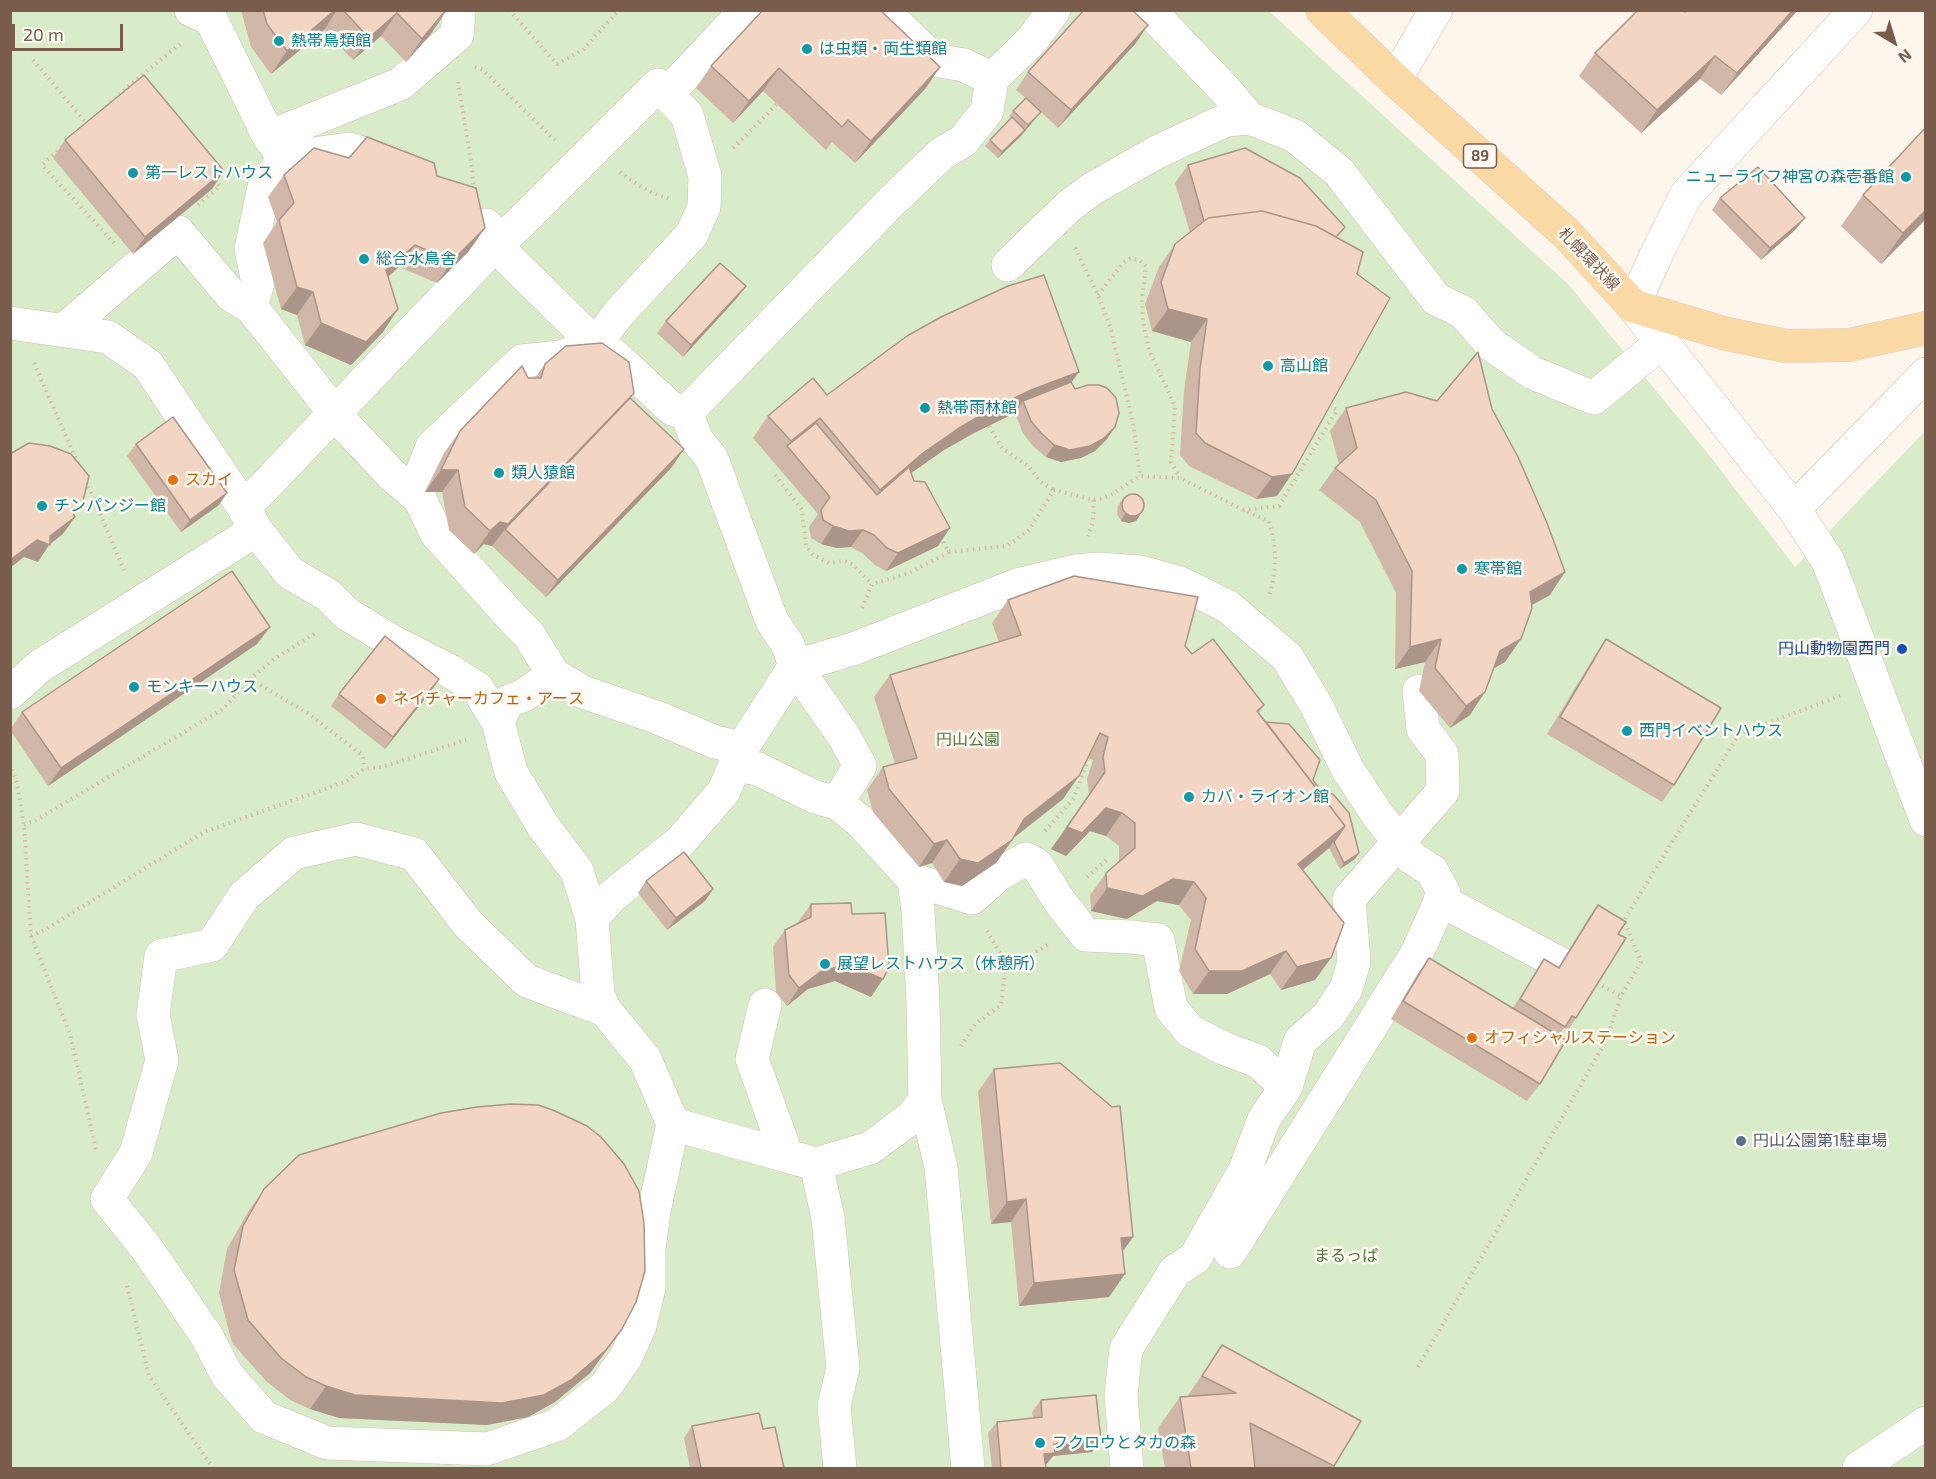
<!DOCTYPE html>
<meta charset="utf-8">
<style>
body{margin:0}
#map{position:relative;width:1936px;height:1479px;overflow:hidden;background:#fdf6ec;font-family:"Exo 2",sans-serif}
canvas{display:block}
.frame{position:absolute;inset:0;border:12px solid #7a5c4d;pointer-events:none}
.north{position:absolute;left:1864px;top:12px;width:60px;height:60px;-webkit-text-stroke:4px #fffaf3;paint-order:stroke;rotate:142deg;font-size:16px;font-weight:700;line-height:24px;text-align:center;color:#7a5c4d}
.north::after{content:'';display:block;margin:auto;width:21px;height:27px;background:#7a5c4d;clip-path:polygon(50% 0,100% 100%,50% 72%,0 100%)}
.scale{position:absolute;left:12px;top:24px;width:111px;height:27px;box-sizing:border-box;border:3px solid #7a5c4d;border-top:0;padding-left:8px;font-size:18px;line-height:21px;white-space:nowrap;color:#7a5c4d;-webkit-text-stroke:4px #fffaf3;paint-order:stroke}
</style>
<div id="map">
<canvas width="1936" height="1479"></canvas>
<div class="frame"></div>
<div class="north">N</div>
<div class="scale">20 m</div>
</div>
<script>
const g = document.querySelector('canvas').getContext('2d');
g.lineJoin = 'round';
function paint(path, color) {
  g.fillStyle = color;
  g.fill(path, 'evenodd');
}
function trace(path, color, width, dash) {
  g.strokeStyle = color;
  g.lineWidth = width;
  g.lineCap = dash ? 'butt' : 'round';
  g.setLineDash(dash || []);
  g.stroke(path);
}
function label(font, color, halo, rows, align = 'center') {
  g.font = font + ' "Exo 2","Noto Sans JP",sans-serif';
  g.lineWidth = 5;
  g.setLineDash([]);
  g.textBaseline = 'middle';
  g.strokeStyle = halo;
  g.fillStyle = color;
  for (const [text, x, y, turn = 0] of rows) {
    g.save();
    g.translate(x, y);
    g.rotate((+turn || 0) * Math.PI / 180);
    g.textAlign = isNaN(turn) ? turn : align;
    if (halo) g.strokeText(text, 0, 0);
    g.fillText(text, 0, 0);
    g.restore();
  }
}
paint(new Path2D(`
 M10,11H1269L1568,284L1710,456L1795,567L1925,431V1468H11Z`), '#d8ecc9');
const minor = new Path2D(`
 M191,10L211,19L269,137L400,84L457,35L459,10
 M882,10L934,60L964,65L992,79
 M1149,10L1228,93L1249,118L1295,136L1339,172L1436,299L1463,312L1492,345L1533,373L1594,398L1662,342
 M1856,10L1686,195L1658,251L1633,306L1794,509L1828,561L1926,820
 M1395,80L1436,10
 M667,94L746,10
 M269,137L284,158L264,187L251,249L258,282L251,307L341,421L393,476L420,499
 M284,158L349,149L396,164
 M486,225L508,258L595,344L615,356L672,409L686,413
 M1008,265L1069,206L1092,189L1157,152L1226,120L1249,118
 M10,323L108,337L148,365L244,508L256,530L290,573L328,595L347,614L395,643L450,671L478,689L498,722L511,772L543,826L577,871L592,919L598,995L605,1010L645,1059L673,1124L654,1211L649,1249V1288L640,1326L626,1357L605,1387L557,1425L487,1449L327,1443L264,1417L227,1375L206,1335L147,1249L107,1199L136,1153L162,1060L153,1015L161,956L212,945L244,896L294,853L356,839L414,854L468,924L527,981L605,1010
 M64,330L178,232L231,295L251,307
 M686,413L697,440L712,459L772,621L788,645L795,666L853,649L1017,585L1075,571L1098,569L1140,572L1180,583L1227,606L1287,657L1316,705L1348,770L1377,814L1412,858L1432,871L1444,893L1417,953L1230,1252
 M686,413L890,203L941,154L963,141L987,111L992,79L1032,40L1054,10
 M244,508L498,242L516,227L658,85L687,115L705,176L704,207L692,234L619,313L595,344L561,357L522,361L432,447L419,480L420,499L436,533L515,621L529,635L554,675L583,692L656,717L715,742L742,748
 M1794,509L1926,374
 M10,693L40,666L256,530
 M498,722L507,702L524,695L554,675
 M736,765L758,769L815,797L837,803L860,821L914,880L918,910L923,1002L925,1100L912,1117L870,1148L816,1164L787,1156L752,1059L765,1005
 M914,880L972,898L999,874L1026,859L1037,865L1060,902L1086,935L1131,937L1158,940L1171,1008L1190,1031L1223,1048L1258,1061L1286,1087
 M1440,900L1561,964
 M592,919L612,896L680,842L724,791L742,748L795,666L845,738L860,766L837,803
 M925,1100L941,1167L968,1468
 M673,1124L787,1156
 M816,1164L828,1218L843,1368L834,1406L840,1468
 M1127,1468L1121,1395L1126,1349L1175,1271L1195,1258L1245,1170L1264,1119L1286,1087L1300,1041L1328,1016L1346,989L1354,962L1349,899L1443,791L1442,754L1423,729L1419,691
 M1859,1468L1926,1423`);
const major = new Path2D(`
 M1322,10L1395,80L1567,234L1633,306L1727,334L1786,346L1849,345L1926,328`);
trace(minor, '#d1beb0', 34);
trace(major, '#dad1cd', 34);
trace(new Path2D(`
 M509,10L557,64L583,50L619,10
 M33,60L87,124
 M475,67L483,70L555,140
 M458,82L472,168L474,190
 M106,107L131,84L180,44
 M62,147L42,165L114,243
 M733,148L777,104
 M620,172C635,184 652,194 671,199
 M198,205L220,186L213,178
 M1075,248L1098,295L1110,326L1133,423L1140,476
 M1098,295L1123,263L1131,258L1139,260L1146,266L1142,299L1143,322L1149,350L1175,406L1171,462L1180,478
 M34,363L79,466
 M989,426L1002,448L1028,466L1041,482L1054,490
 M775,475L802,510L806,546L813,555L829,563L844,561L852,564L872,584
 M86,481L124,570
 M1094,500L1109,496L1140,476L1180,478L1243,510L1269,521C1277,552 1277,566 1269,597
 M1243,510L1279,506L1337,410L1327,404
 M949,552L1007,546L1029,530L1054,490L1094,500L1093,522L1088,536
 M862,608L872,584L909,573L949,552L940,536
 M250,679L309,714L363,756L364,769
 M10,764L17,783L24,825L31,936L70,1034L96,1150
 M24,825L36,820L223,709L250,679L273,660L317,632
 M1045,831L1074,798L1088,760
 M1087,877L1107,859
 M987,931L1006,964
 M31,936L46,929L204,832L345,782L364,769L382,767L466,740
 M1597,983L1621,996
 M961,1046L975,1024L1001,1005L1006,964L1025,958L1049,944
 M127,1286L149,1376L213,1468
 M1418,1367L1606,1041L1621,996L1641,962L1624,920L1739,734L1842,695`), '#d9b8a5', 4, [1.5, 4.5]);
trace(minor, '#fff', 33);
trace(major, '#fbd9a5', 33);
paint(new Path2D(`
 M241,10H446L430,35L406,62L381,36L353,60L324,30L271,74L251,47Z
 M1798,10L1721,95L1700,79L1641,133L1579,76L1595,53L1685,12Z
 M1136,43L1058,128L1040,111L1041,112L1036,118L1025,130L1021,136L998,158L985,146L990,140L1011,118L1009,117L1013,111L1026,98L1016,90L1028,72Z
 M711,66L940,67L925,89L855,163L832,142L826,150L763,91L733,123L696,88Z
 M1926,127V219L1881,264L1841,226L1863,195Z
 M65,140L212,189L133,254L53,158Z
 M349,158L437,176L469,251L437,283L399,267L388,277L383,332L351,365L305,345L297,315L281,309L263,243L277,222L268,197L284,175Z
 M1188,165L1337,238L1277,496L1256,499L1189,466L1180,455L1184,391L1191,342L1152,331L1145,304L1159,267L1175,244L1190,232L1175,183Z
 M1720,198L1796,229L1761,260L1712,210Z
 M737,298L683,357L657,333L666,321Z
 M545,364L630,398L672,467L546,597L492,546L484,544L474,554L449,530L442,492H425L444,453L460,431L528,378H535Z
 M1071,382L1107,439L1095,451L1081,458L1061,462L1046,457L1032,445L1023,433L1015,413L974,433L944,450L911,473L938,546L886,571L875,565L862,553L851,547L837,548L821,544L811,538L809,527L818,514L753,438L768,416L827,395Z
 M1437,401L1492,409L1550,595L1531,605L1505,662L1494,668L1470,715L1450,728L1419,691L1425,662L1395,669L1396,593L1360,522L1319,490L1335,468L1339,464L1330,431L1346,408Z
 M136,444L219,505L181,532L127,456Z
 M1124,497L1140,515L1136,521L1129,523L1121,521L1117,514L1118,506Z
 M1008,600L1185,646L1192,654L1264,705L1259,713L1313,780L1359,853L1355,859L1340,869L1329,848L1303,870L1315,980L1281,990L1270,974L1227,994H1193L1179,971L1191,920L1179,905L1157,901L1127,919L1091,911L1090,895L1106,873L1119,862V846L1106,836L1090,831L1066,856L1051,849L1089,794L1087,779L1093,760L1088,758L1063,799L1014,838L996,863L962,886L944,882L932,863L919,867L873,812L867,790L883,767L895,764L874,697L890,675L999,642L992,623Z
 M270,627L257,644L48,786L10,730L22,712Z
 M1606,639L1674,785L1662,802L1547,734L1594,657Z
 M439,679L431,691L385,749L331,706L339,694Z
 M646,881L713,889L705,901L667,930L638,893Z
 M811,904L852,914L871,997L835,981L808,989L787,1006L776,992L773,947L785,930L799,923L798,922Z
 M1598,905L1618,934L1576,1018L1568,1030L1564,1028L1558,1036L1540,1084L1527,1101L1391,1019L1417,975L1429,958L1513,1008L1544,959L1558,968L1589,917Z
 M994,1069L1133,1237L1123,1251L1109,1297L1019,1306L1011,1222L991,1224L978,1092Z
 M264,1189L622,1329L590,1373L555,1402L528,1417L487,1425L339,1418L310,1409L290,1400L266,1381L232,1343L219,1293L227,1249L248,1212Z
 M1222,1345L1361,1421L1333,1468H1165L1158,1428L1180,1397H1187Z
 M1041,1400L1101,1440L1092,1452L1053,1456L1045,1465L1046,1468H992L988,1433L997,1422L1033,1418L1032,1412Z
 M692,1426L763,1429L784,1468H690L684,1438Z`), '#d1b7a8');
paint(new Path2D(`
 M335,10H337L324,30L271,74L287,51Z
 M1793,10H1798L1721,95L1737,73Z
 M446,12L430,35L406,62L422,39Z
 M397,13L381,36L353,60L369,38Z
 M1148,25L1136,43L1058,128L1071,110Z
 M1715,56L1700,79L1641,133L1657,110Z
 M940,67L925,89L855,163L871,141Z
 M779,68L763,91L733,123L749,101Z
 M1041,112L1021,136L998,158L1002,152L1024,131L1028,125Z
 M224,171L212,189L133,254L145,237Z
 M1926,210V219L1881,264L1903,233Z
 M1805,218L1796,229L1761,260L1770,248Z
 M485,228L469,251L437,283L452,261Z
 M415,245L399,267L370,292L386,270Z
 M746,286L737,298L683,357L691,345Z
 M297,287L313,292L297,315L281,309Z
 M398,309L383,332L351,365L305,345L321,323Z
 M1168,309L1207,319L1191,342L1152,331Z
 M1079,372L1063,394L1023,401L1015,413L974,433L944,450L907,476L864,513L880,490L923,453L959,428L990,410L1031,390Z
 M634,393L618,415L505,529L492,546L484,544L474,554L490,531Z
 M820,418L804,440L787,446L791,441Z
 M1115,427L1107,439L1095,451L1081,458L1061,462L1046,457L1054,445Z
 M684,449L672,467L546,597L558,580Z
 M441,470H458L442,492H425Z
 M1292,474L1277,496L1256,499L1272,477Z
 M227,493L219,505L181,532L190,520Z
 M83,501L71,519L75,517L63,534L49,545L38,562L24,557L10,568V560L72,511Z
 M1125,514L1140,515L1136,521L1129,523L1121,521Z
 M833,526L863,530L851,547L837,548L821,544Z
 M950,528L938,546L886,571L898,553Z
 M1565,572L1550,595L1514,615L1530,592Z
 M270,627L257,644L48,786L61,768Z
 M1441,639L1425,662L1395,669L1410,647Z
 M1521,639L1505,662L1484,674L1500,651Z
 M439,679L431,691L385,749L393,737Z
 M1485,692L1470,715L1450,728L1466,706Z
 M1079,776L1063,799L1008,842L1024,819Z
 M1106,808L1122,813L1106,836L1090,831L1066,856L1051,849L1067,827Z
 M1345,826L1329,848L1282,887L1298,864Z
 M947,840L932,863L919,867L934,844Z
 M1012,840L996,863L962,886L944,882L960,859Z
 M1359,853L1355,859L1340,869L1344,863Z
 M1173,879L1194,882L1179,905L1157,901L1127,919L1091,911L1107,888Z
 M713,889L705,901L667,930L676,918Z
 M1286,951L1270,974L1227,994H1193L1209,971Z
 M1331,958L1315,980L1281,990L1297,967Z
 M847,964L883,979L871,997L835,981L808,989L787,1006L799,988L820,972Z
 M1026,1199L1011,1222L991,1224L1007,1202Z
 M1133,1237L1117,1259L1121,1238Z
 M1125,1274L1109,1297L1019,1306L1034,1283Z
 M622,1329L590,1373L555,1402L528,1417L487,1425L339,1418L310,1409L326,1386Z
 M1101,1440L1092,1452L1053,1456L1046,1465L1036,1466L1044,1454L1054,1444Z`), '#aa9588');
const building = new Path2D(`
 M263,10H335L287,51L267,24Z
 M343,10H446L422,39L397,13L369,38Z
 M763,10H880L940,67L871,141L848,120L842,127L779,68L749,101L711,66Z
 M1084,10H1132L1148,25L1071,110L1028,72Z
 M1638,10H1684L1685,12L1687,10H1793L1737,73L1715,56L1657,110L1595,53Z
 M144,75L224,171L145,237L65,140Z
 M1026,98L1041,112L1028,125L1013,111Z
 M1012,117L1025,130L1002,152L990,140Z
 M1926,127V210L1903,233L1863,195Z
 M367,137L434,163L437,176L476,188L485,228L452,261L415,245L386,270L398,309L366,342L321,323L313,292L297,287L279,220L294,203L284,175L314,148L349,158Z
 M1245,148L1300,178L1345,227L1336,237L1316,226L1262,211L1208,218L1204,221L1188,165Z
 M1758,167L1805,218L1770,248L1720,198Z
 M1262,211L1316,226L1363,252L1357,274L1390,298L1292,474L1272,477L1205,443L1196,433L1200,369L1207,319L1168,309L1161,282L1175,244L1208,218Z
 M720,263L746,286L691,345L666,321Z
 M1044,275L1079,372L1031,390L990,410L959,428L923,453L880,490L820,418L791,441L768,416L813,378L827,395L907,336L941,317L1008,286Z
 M602,343L629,362L634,393L508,524L500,522L490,531L465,507L458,470H441L460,431L522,366L528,378H541L545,364L566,346Z
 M1478,352L1492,409L1518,457L1547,523L1565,572L1530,592L1532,608L1521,639L1500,651L1485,692L1466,706L1435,668L1441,639L1410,647L1412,571L1376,500L1335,468L1357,448L1346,408L1406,392L1437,401Z
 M1071,382L1075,389L1088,385H1099L1107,388L1116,398L1119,413L1115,427L1103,439L1090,446L1070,450L1054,445L1041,433L1031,421L1023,401Z
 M630,398L684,449L558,580L505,529Z
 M173,417L227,493L190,520L136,444Z
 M816,423L877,495L909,467L914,481L925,482L950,528L898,553L887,548L874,535L863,530L849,531L833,526L823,520L821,510L830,497L787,446Z
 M29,443L50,446L71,454L89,476L83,501L72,511L75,517L50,536V545L37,540L10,560V454Z
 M1122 505a11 11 0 1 1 22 0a11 11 0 1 1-22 0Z
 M232,571L270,627L61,768L22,712Z
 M1074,576L1198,597L1185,646L1192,654L1213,639L1264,705L1257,711L1345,826L1298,864L1344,923L1331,958L1297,967L1286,951L1242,971H1209L1195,949L1206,898L1194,882L1173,879L1143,896L1107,888L1106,873L1135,848V823L1122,813L1106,808L1082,833L1067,827L1105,772L1103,757L1108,737L1100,733L1079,776L1024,819L1012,840L978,863L960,859L947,840L934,844L889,789L883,767L917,758L890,675L1021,635L1008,600Z
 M385,636L439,679L393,737L339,694Z
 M1606,639L1721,708L1674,785L1560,717Z
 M1266,722L1289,724L1320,760L1313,780L1322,792L1333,794L1349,813L1359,853L1344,863L1334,842L1345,826Z
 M684,852L713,889L676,918L646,881Z
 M851,903L852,914L885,913L889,967L883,979L847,964L820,972L799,988L789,975L785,930L811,917V904Z
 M1598,905L1626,922L1618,934L1626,938L1576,1018L1572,1016L1565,1027L1520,999L1544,959L1559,968Z
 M1429,958L1566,1040L1540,1084L1403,1001Z
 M1060,1063L1112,1107L1120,1106L1133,1237L1121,1238L1125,1274L1034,1283L1026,1199L1007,1202L994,1069Z
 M511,1104L538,1105L553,1110L587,1126L601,1137L624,1164L639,1191L644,1223L645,1271L636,1302L622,1329L606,1350L571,1380L544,1395L502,1403L355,1395L326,1386L306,1377L281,1358L248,1320L234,1270L243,1226L264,1189L299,1155L441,1113L477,1107Z
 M1222,1345L1361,1421L1334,1466L1250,1423L1255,1468H1191L1180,1397L1236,1393L1202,1376Z
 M1096,1395L1101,1440L1054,1444L1055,1453L1044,1454L1046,1468H1001L997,1422L1042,1417L1041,1400Z
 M759,1413L763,1429L775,1427L784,1468H701L692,1426Z`);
paint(building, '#f3d5c3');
trace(building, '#aa9588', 1.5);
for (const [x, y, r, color] of [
 [279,41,6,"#0f9aa8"],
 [807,49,6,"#0f9aa8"],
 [133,173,6,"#0f9aa8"],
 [1906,177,6,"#0f9aa8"],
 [364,259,6,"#0f9aa8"],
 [1268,366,6,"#0f9aa8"],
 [925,408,6,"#0f9aa8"],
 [499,473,6,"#0f9aa8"],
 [173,480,6,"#e8710a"],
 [42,506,6,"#0f9aa8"],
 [1462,569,6,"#0f9aa8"],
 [1902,649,6,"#1a4fb4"],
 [134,687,6,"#0f9aa8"],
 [381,699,6,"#e8710a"],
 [1627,731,6,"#0f9aa8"],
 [1189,797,6,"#0f9aa8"],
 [825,964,6,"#0f9aa8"],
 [1472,1038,6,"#e8710a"],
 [1741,1141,6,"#5c6f8a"],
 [1040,1443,6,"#0f9aa8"]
]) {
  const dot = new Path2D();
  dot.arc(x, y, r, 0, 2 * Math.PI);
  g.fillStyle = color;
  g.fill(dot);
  trace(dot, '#fffaf3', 2);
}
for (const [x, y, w] of [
 [1480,156,33]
]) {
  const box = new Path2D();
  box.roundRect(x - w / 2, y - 12, w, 24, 4.5);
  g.fillStyle = '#fffaf3';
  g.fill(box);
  trace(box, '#7a5c4d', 1.5);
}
label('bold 15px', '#7a5c4d', null, [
 ["89",1480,156]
]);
label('16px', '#0d838f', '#fffaf3', [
 ["熱帯鳥類館",291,41],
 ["は虫類・両生類館",819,49],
 ["第一レストハウス",145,173],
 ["ニューライフ神宮の森壱番館",1894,177,"right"],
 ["総合水鳥舎",376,259],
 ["高山館",1280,366],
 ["熱帯雨林館",937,408],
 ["類人猿館",511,473],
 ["チンパンジー館",54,506],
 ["寒帯館",1474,569],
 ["モンキーハウス",146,687],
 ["西門イベントハウス",1639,731],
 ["カバ・ライオン館",1201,797],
 ["展望レストハウス（休憩所）",837,964],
 ["フクロウとタカの森",1052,1443]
], 'left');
label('16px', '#7a5c4d', '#fffaf3', [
 ["札幌環状線",1589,259,46]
]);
label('16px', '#c56008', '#fffaf3', [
 ["スカイ",185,480],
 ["ネイチャーカフェ・アース",393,699],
 ["オフィシャルステーション",1484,1038]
], 'left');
label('16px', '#164399', '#fffaf3', [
 ["円山動物園西門",1890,649]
], 'right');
label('16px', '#537a41', '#fffaf3', [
 ["円山公園",968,740],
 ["まるっぱ",1346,1256]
]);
label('16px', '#4e5e75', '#fffaf3', [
 ["円山公園第1駐車場",1753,1141]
], 'left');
</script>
